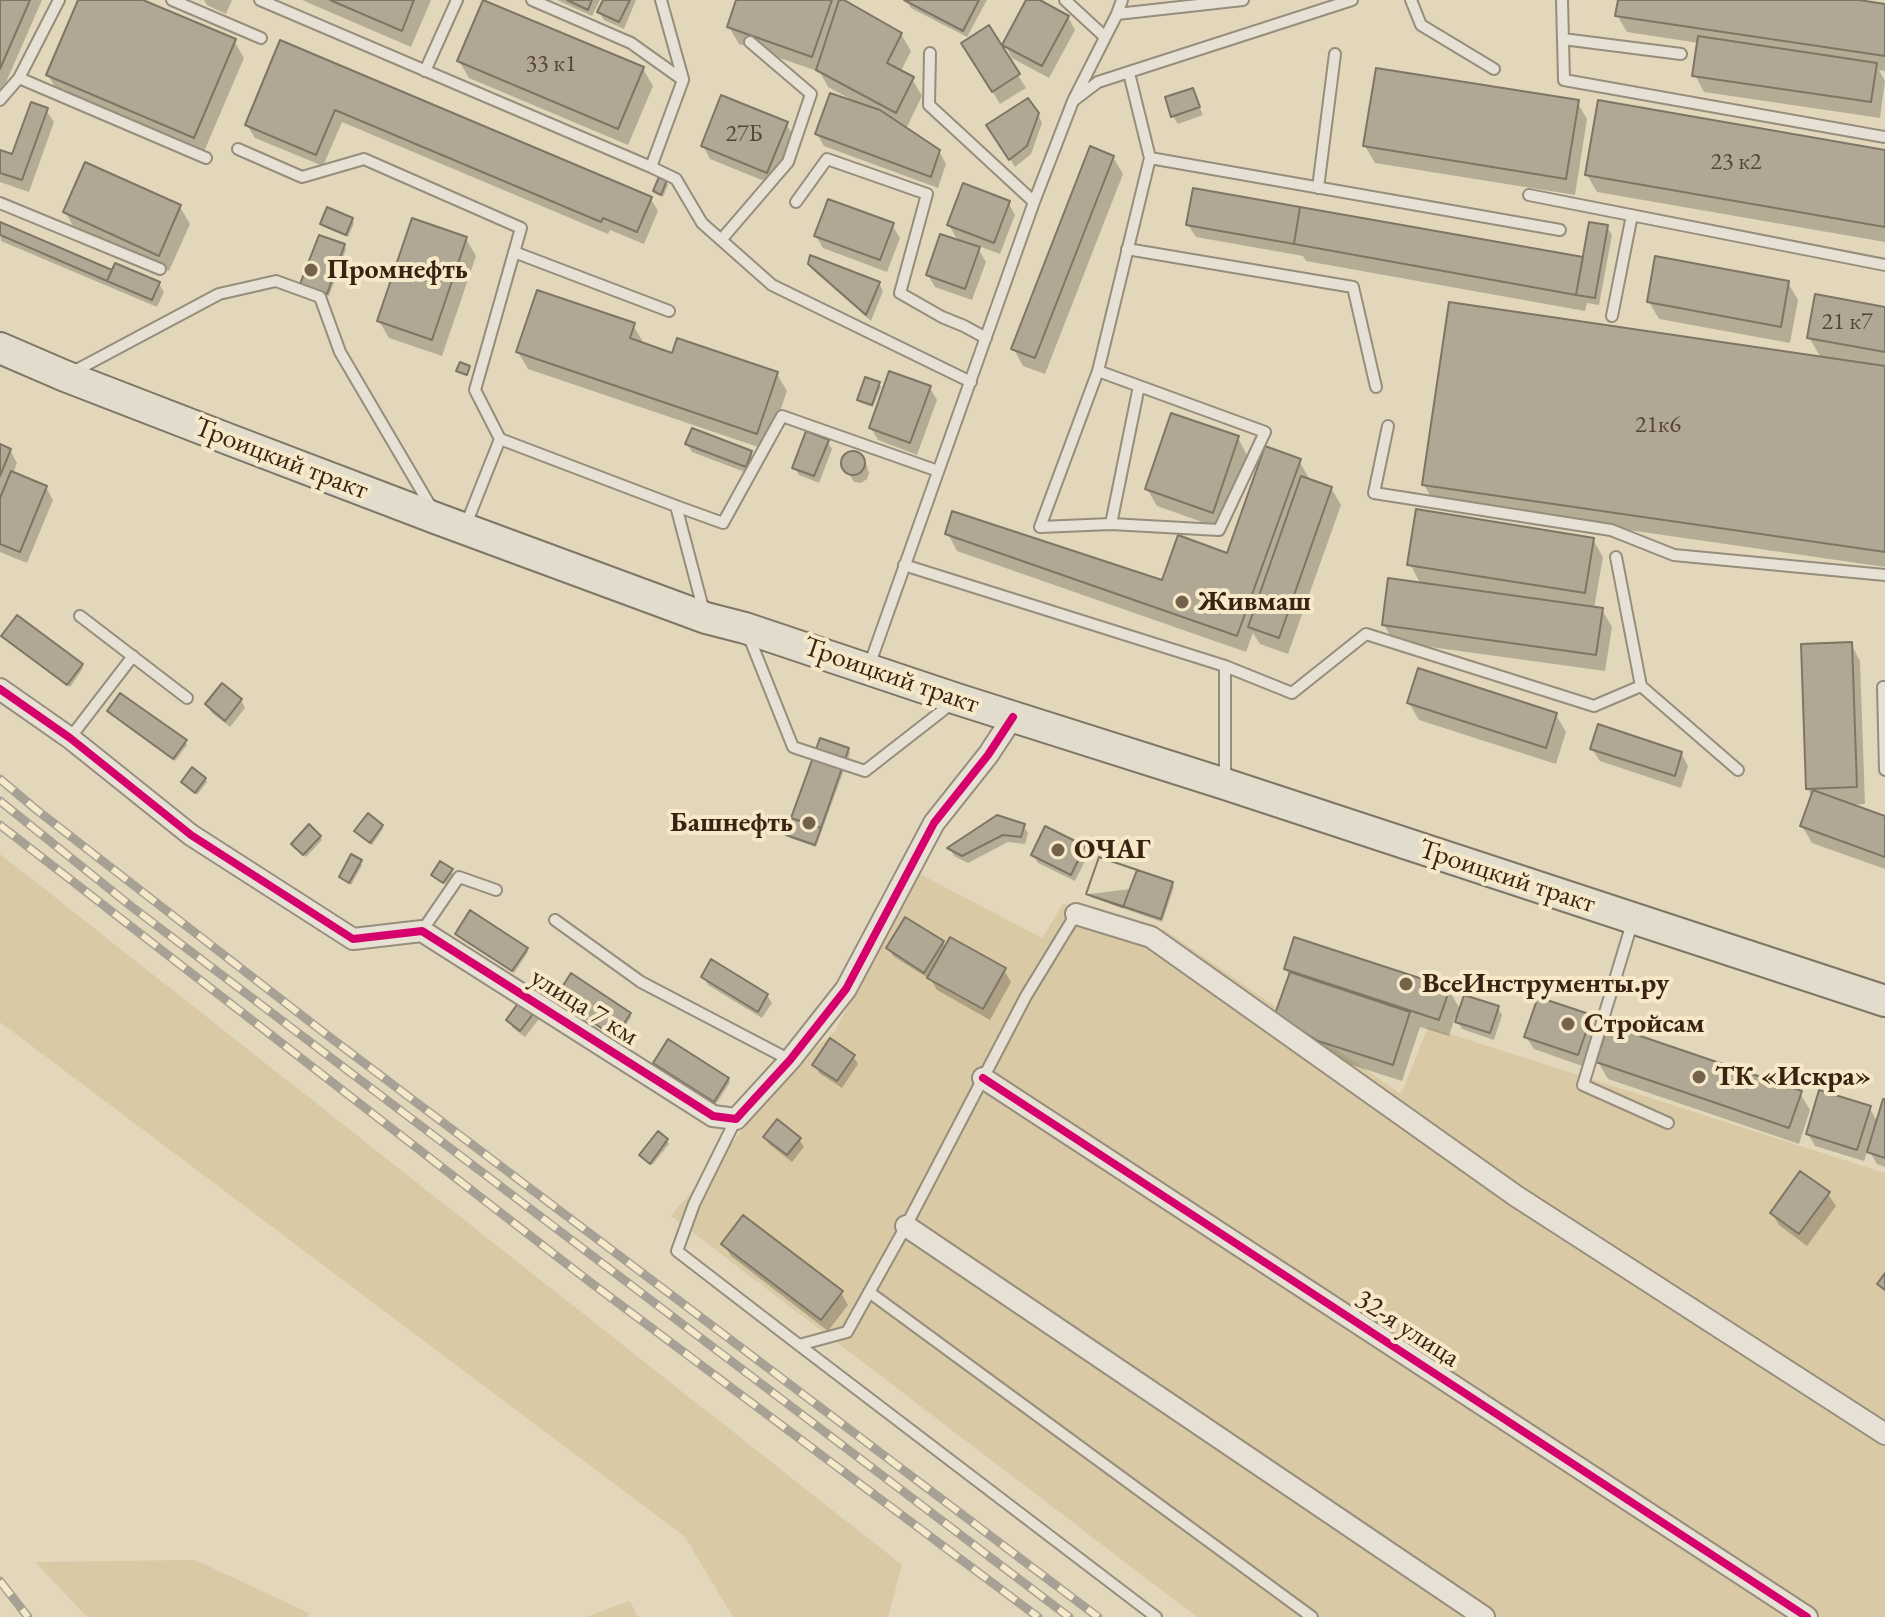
<!DOCTYPE html>
<html>
<head>
<meta charset="utf-8">
<style>
  body { margin:0 }
  canvas { display:block; background:#e2d7bb }
</style>
</head>
<body>
<canvas width="1885" height="1617"></canvas>
<script>
const g = document.querySelector('canvas').getContext('2d');
g.lineJoin = 'round';
function fill(path, color) { g.fillStyle = color; g.fill(path, 'evenodd'); }
const poly = rows => new Path2D(rows.map(r => 'M' + r).join(''));
function strokePath(path, color, width, dash) { g.strokeStyle = color; g.lineWidth = width; g.lineCap = dash ? 'butt' : 'round'; g.setLineDash(dash || []); g.stroke(path); }
function label(font, color, halo, rows, align = 'center') {
  g.font = font + ' "EB Garamond",serif'; g.lineWidth = 8; g.setLineDash([]); g.textBaseline = 'middle'; g.strokeStyle = halo; g.fillStyle = color; for (const [text, x, y, turn = 0] of rows) {
    g.save(); g.translate(x, y); g.rotate((+turn || 0) * Math.PI / 180); g.textAlign = isNaN(turn) ? turn : align; if (halo) g.strokeText(text, 0, 0); g.fillText(text, 0, 0); g.restore();
  }
}
const green = poly([
  [0,854,902,1565,888,1617,733,1617,685,1537,0,1022],
  [918,873,1042,938,1063,904,1165,930,1401,1094,1428,1027,1885,1173,1885,1617,1197,1617,671,1216,798,1064,835,1031],
  [195,1560,309,1613,308,1617,87,1617,35,1562],
  [630,1601,638,1617,586,1617,629,1601]
]);
const shadow = poly([
  [0,0,42,0,0,96],
  [80,0,138,0,234,41,244,58,203,154,58,92,48,75],
  [204,0,232,0,226,14,207,5],
  [302,0,431,0,411,47],
  [557,0,600,0,592,16],
  [605,0,636,0,624,29,604,20,599,12],
  [738,0,842,0,901,34,911,51,900,73,912,79,922,96,906,129,939,151,946,164,938,188,824,146,817,134,854,101,828,87,820,72,739,44,729,27],
  [906,0,987,0,967,37,911,8],
  [1029,0,1036,0,1068,17,1075,30,1049,78,1012,58,1005,45],
  [1620,0,1846,0,1885,6,1885,71,1879,70,1885,81,1880,118,1704,92,1695,75,1699,43,1627,32,1617,15],
  [988,28,1026,88,1000,104,971,56],
  [282,43,651,199,658,211,644,244,610,230,608,234,342,122,323,166,255,138,247,125],
  [459,61,643,69,653,86,628,145,469,78],
  [1192,90,1203,115,1178,124,1173,116],
  [1577,102,1587,119,1575,195,1375,163,1365,146],
  [46,110,54,122,29,192,0,182,0,152,13,157],
  [1038,114,1042,123,1031,154,1015,167,989,125],
  [786,124,794,137,774,185,710,159,703,146],
  [1885,152,1885,242,1597,192,1587,175],
  [1113,157,1123,174,1045,374,1023,366,1013,348],
  [666,182,668,185,663,197,657,194,655,191],
  [1008,202,1015,215,1000,254,976,245,986,262,972,300,935,287,928,275,959,243,949,225],
  [180,207,190,224,169,271,75,229,65,212],
  [352,220,354,223,348,237,324,227,322,224],
  [0,224,113,272,159,284,164,292,157,307,1,241],
  [892,225,900,238,887,272,823,248,816,236],
  [1188,225,1585,260,1607,227,1612,235,1599,305,1587,303,1585,311,1306,261,1303,256,1196,237],
  [466,239,476,256,442,356,389,338,379,321],
  [344,246,346,249,329,296,304,287,302,284],
  [810,264,879,283,883,291,871,321,815,272],
  [1788,283,1798,300,1790,343,1659,319,1649,302],
  [1885,309,1885,567,1434,502,1424,485,1821,358,1809,337],
  [633,325,643,342,642,345,673,355,777,374,787,391,767,450,528,369,518,352],
  [879,384,881,387,873,407,861,403,859,399],
  [930,388,937,400,917,455,878,440,871,428],
  [1238,438,1247,455,1222,529,1157,506,1147,489],
  [827,441,832,449,819,483,799,475,794,467],
  [687,444,751,453,755,461,750,474,692,452],
  [0,446,10,450,17,463,13,474,46,487,53,500,27,563,0,552],
  [849,453,860,455,867,466,869,473,867,479,861,483,854,482,843,464,844,458],
  [1299,461,1309,478,1308,480,1331,488,1341,505,1288,654,1260,644,1253,633,1246,652,957,551,948,534,1163,582,1228,555],
  [1593,540,1603,557,1594,608,1602,610,1612,627,1605,671,1394,642,1384,625,1421,585,1410,564],
  [3,636,81,665,83,668,70,687,5,639],
  [1851,644,1860,661,1865,804,1848,805,1885,818,1885,869,1812,843,1802,826,1812,797,1808,789],
  [241,700,245,708,230,727,212,713,207,705],
  [1409,703,1556,715,1566,732,1556,764,1419,720],
  [109,711,185,742,187,745,175,761,111,714],
  [1592,749,1681,753,1688,766,1681,788,1600,761],
  [848,750,850,753,816,847,790,838,788,834],
  [205,779,207,782,197,795,183,783],
  [1023,825,1028,833,1025,844,1008,842,968,863,954,856,950,848],
  [382,826,383,829,372,845,357,832],
  [320,837,322,840,306,857,295,847],
  [1083,847,1088,855,1075,881,1038,863,1033,855],
  [360,862,362,865,351,885,343,880,341,877],
  [451,870,453,874,446,885,433,875],
  [1172,884,1174,887,1162,922,1091,897,1089,894],
  [457,934,526,949,528,952,514,973,459,938],
  [943,943,946,949,1004,970,1011,982,990,1020,937,990,931,980,893,956,888,948],
  [1286,969,1449,990,1461,1011,1497,1007,1502,1015,1494,1040,1462,1029,1455,1017,1449,1036,1420,1027,1402,1081,1330,1058,1287,1031,1290,977],
  [703,977,767,995,772,1003,762,1018,708,985],
  [558,998,630,1014,631,1017,617,1039,559,1001],
  [537,1007,542,1015,525,1037,513,1028,508,1020],
  [1590,1017,1598,1030,1585,1067,1534,1049,1526,1037],
  [853,1056,858,1064,842,1088,819,1073,815,1065],
  [1598,1062,1800,1093,1810,1110,1799,1144,1608,1079],
  [655,1063,728,1079,730,1082,716,1104,657,1067],
  [1885,1101,1885,1167,1877,1164,1868,1149,1864,1161,1815,1146,1808,1134,1869,1107,1878,1123],
  [765,1137,799,1139,804,1147,792,1162,770,1145],
  [667,1141,669,1144,652,1165,644,1159,642,1156],
  [1828,1194,1836,1206,1807,1246,1779,1225,1772,1213],
  [724,1244,841,1293,848,1305,828,1331,731,1256]
]);
const building = poly([
  [0,0,30,0,0,69,0,0],
  [78,0,143,0,236,39,194,138,46,75,78,0],
  [330,0,414,0,402,31,330,0],
  [483,0,644,67,618,129,457,61,483,0],
  [567,0,592,0,588,10,567,0],
  [603,0,630,0,619,22,597,12,603,0],
  [736,0,832,0,812,57,727,27,736,0],
  [839,0,844,0,902,33,887,63,914,77,896,113,816,70,839,0],
  [904,0,979,0,963,31,904,0],
  [1026,0,1040,0,1069,16,1042,66,1002,45,1026,0],
  [1618,0,1859,0,1885,4,1885,56,1615,16,1618,0],
  [989,25,1020,74,992,92,961,43,989,25],
  [1698,36,1877,63,1871,102,1692,76,1698,36],
  [280,40,652,197,637,232,603,218,601,222,335,110,316,155,245,125,280,40],
  [1376,68,1579,100,1566,179,1363,146,1376,68],
  [1193,88,1200,107,1171,117,1165,97,1193,88],
  [830,93,880,110,940,150,931,177,815,134,830,93],
  [721,95,788,122,767,173,701,146,721,95],
  [1028,98,1039,113,1027,146,1009,160,986,125,1028,98],
  [1598,100,1885,150,1885,227,1585,175,1598,100],
  [31,102,48,108,22,180,0,173,0,150,12,154,31,102],
  [1090,146,1114,156,1035,358,1011,349,1090,146],
  [85,162,181,205,159,256,63,212,85,162],
  [659,177,667,180,661,195,653,191,659,177],
  [963,183,1010,201,994,243,947,225,963,183],
  [1193,188,1300,207,1294,244,1186,225,1193,188],
  [828,199,894,223,880,260,814,236,828,199],
  [327,207,353,218,346,235,320,224,327,207],
  [1300,207,1583,257,1576,295,1294,244,1300,207],
  [412,218,467,237,432,340,377,321,412,218],
  [0,222,112,270,107,281,0,235,0,222],
  [1589,222,1608,225,1595,298,1576,295,1589,222],
  [940,234,980,247,965,289,926,275,940,234],
  [319,235,345,244,327,294,300,284,319,235],
  [810,255,880,282,866,315,808,264,810,255],
  [1655,256,1789,281,1781,327,1647,302,1655,256],
  [115,263,160,282,152,300,107,281,115,263],
  [537,290,635,323,630,338,672,353,677,338,778,372,757,434,516,352,537,290],
  [1815,294,1885,307,1885,352,1807,338,1815,294],
  [1449,302,1885,366,1885,552,1422,485,1449,302],
  [460,362,470,366,467,375,456,371,460,362],
  [889,371,931,386,910,443,869,428,889,371],
  [865,377,880,382,872,405,857,400,865,377],
  [1171,413,1239,436,1213,513,1145,489,1171,413],
  [692,428,752,451,746,467,685,444,692,428],
  [806,431,829,440,814,476,792,468,806,431],
  [0,444,11,449,0,476,0,444],
  [1265,446,1301,459,1237,636,945,534,952,511,1162,580,1178,535,1227,553,1265,446],
  '841 463a12 12 0 1 1 24 0a12 12 0 1 1-24 0Z',
  [11,471,47,486,20,552,0,544,0,498,11,471],
  [1301,476,1332,487,1279,638,1248,627,1301,476],
  [1416,509,1594,538,1585,593,1407,565,1416,509],
  [1388,578,1603,608,1596,655,1382,625,1388,578],
  [17,615,83,664,67,685,1,636,17,615],
  [1852,642,1857,787,1806,789,1801,644,1852,642],
  [1418,668,1557,713,1546,748,1407,703,1418,668],
  [222,683,242,699,225,721,205,704,222,683],
  [120,693,187,740,173,759,107,711,120,693],
  [1598,724,1682,752,1675,776,1590,749,1598,724],
  [820,738,849,748,821,828,791,818,820,738],
  [192,767,206,778,195,793,181,782,192,767],
  [1813,790,1885,816,1885,857,1800,826,1813,790],
  [368,813,383,825,370,843,354,831,368,813],
  [997,815,1025,824,1021,837,1003,835,962,856,947,848,997,815],
  [791,818,821,828,815,845,786,835,791,818],
  [309,824,321,836,303,855,291,844,309,824],
  [1045,826,1085,846,1071,875,1031,855,1045,826],
  [351,854,362,860,349,883,339,877,351,854],
  [1099,857,1173,882,1161,919,1086,894,1099,857],
  [1099,857,1137,870,1123,907,1086,894,1099,857],
  [440,861,453,869,443,883,431,875,440,861],
  [470,910,528,948,512,971,455,934,470,910],
  [905,917,944,941,924,973,886,948,905,917],
  [950,937,1006,968,983,1009,927,978,950,937],
  [1294,937,1450,988,1439,1020,1284,969,1294,937],
  [711,959,768,994,758,1012,701,977,711,959],
  [1290,972,1410,1012,1393,1065,1318,1041,1275,1014,1290,972],
  [571,973,631,1013,615,1037,555,998,571,973],
  [524,995,539,1006,520,1031,506,1020,524,995],
  [1464,995,1499,1006,1490,1033,1455,1022,1464,995],
  [1538,997,1592,1015,1578,1055,1524,1037,1538,997],
  [1608,1025,1802,1091,1789,1128,1596,1062,1608,1025],
  [830,1038,855,1055,837,1081,812,1065,830,1038],
  [668,1039,729,1078,714,1102,653,1063,668,1039],
  [1819,1090,1871,1106,1857,1150,1806,1134,1819,1090],
  [1883,1099,1885,1099,1885,1158,1867,1152,1883,1099],
  [777,1119,801,1138,787,1155,763,1137,777,1119],
  [658,1131,668,1139,650,1164,639,1155,658,1131],
  [1800,1171,1830,1192,1799,1234,1770,1213,1800,1171],
  [743,1215,843,1291,821,1320,721,1244,743,1215],
  [1885,1273,1885,1290,1877,1284,1885,1273]
]);
const lane = poly([
  [172,0,261,38],
  [260,0,651,167,676,179,702,223,772,285,971,382],
  [532,0,631,43,683,80,651,167],
  [661,0,683,79],
  [1065,0,1105,37],
  [1411,0,1421,25,1494,69],
  [1562,0,1564,80,1885,137],
  [1117,14,1243,0],
  [1563,39,1681,54],
  [930,53,929,105,1034,202],
  [425,71,457,0],
  [19,78,206,158],
  [1074,99,1117,14,1122,0],
  [0,100,19,78,59,0],
  [238,149,302,177,364,159,521,228,475,390,500,439],
  [1150,158,1560,230],
  [1318,188,1335,54],
  [1529,195,1885,265],
  [796,202,827,159,927,194,900,293,942,317,964,326,986,338],
  [0,203,160,269],
  [721,240,788,162,811,94,750,42],
  [1127,249,1353,287,1376,387],
  [514,252,669,311],
  [1612,316,1632,215],
  [1098,371,1040,527,1111,524,1219,530,1265,432,1098,371,1150,158,1129,73],
  [71,373,219,294,276,281,320,297,340,352,431,507],
  [1388,426,1374,493,1611,530,1674,555,1885,575],
  [676,506,723,523,782,416,938,471],
  [1111,524,1139,386],
  [465,527,500,439,676,506,704,612],
  [1616,557,1641,686,1738,770],
  [904,565,1225,666,1225,779],
  [80,616,187,698],
  [749,637,793,747,865,771,951,704],
  [869,666,1034,202,1073,101,1098,82,1352,0],
  [1225,666,1292,693,1366,634,1594,706,1641,686],
  [1885,687,1883,687,1885,770],
  [70,738,133,656],
  [555,920,641,982,790,1060],
  [1633,920,1583,1085,1668,1123],
  [422,931,459,877,496,890],
  [736,1119,694,1204,677,1251,799,1345,847,1332,906,1226,1026,996,1076,914],
  [869,1292,1312,1617],
  [799,1345,1156,1617]
]);
const street = poly([
  [0,689,70,738,191,835,353,939,422,931,713,1116,736,1119,790,1060,846,989,934,823,988,755,1013,717],
  [1076,914,1151,937,1516,1196,1885,1434],
  [983,1078,1807,1617],
  [906,1226,1484,1617]
]);
const primary = poly([
  [0,348,65,376,228,439,438,519,706,618,745,628,957,699,1225,784,1885,1001]
]);
const rail = poly([
  [0,779,38,811,327,1035,1098,1617],
  [0,801,132,907,1069,1617],
  [0,825,590,1282,1038,1617],
  [0,1581,28,1617]
]);
const cycleway = poly([
  [0,689,70,738,191,835,353,939,422,931,713,1116,736,1119,790,1060,846,989,934,823,988,755,1013,717],
  [983,1078,1807,1617]
]);
const markers = [
  [311,270,8,"#75624d"],
  [1182,602,8,"#75624d"],
  [809,823,8,"#75624d"],
  [1058,850,8,"#75624d"],
  [1406,984,8,"#75624d"],
  [1568,1024,8,"#75624d"],
  [1699,1077,8,"#75624d"]
];
const numberNames = [
  ["33 к1",551,64],
  ["27Б",744,134],
  ["23 к2",1736,162],
  ["21 к7",1847,322],
  ["21к6",1658,425]
];
const poiNames = [
  ["Промнефть",327,270],
  ["Живмаш",1198,602],
  ["Башнефть",793,823,"right"],
  ["ОЧАГ",1074,850],
  ["ВсеИнструменты.ру",1422,984],
  ["Стройсам",1584,1024],
  ["ТК «Искра»",1715,1077]
];
const streetNames = [
  ["Троицкий тракт",281,459,21],
  ["Троицкий тракт",891,676,19],
  ["Троицкий тракт",1507,877,18],
  ["улица 7 км",584,1007,32],
  ["32-я улица",1407,1329,33]
];
fill(green, '#d9c9a4');
fill(shadow, '#0003');
fill(building, '#b0a794');
strokePath(building, '#7e7565', 2);
strokePath(lane, '#968d7c', 14);
strokePath(street, '#968d7c', 24);
strokePath(primary, '#7e7565', 34);
strokePath(lane, '#e6e1d4', 10);
strokePath(street, '#e6e1d4', 20);
strokePath(primary, '#e2dccc', 30);
strokePath(rail, '#a7a195', 9);
strokePath(rail, '#f6e9c9', 6, [18]);
strokePath(cycleway, '#d6006c', 8);
for (const [x, y, r, color] of markers) { const dot = new Path2D(); dot.arc(x, y, r, 0, 2 * Math.PI); g.fillStyle = color; g.fill(dot); strokePath(dot, '#f6e9c9', 3); }
label('24px', '#584432', null, numberNames);
label('bold 28px', '#3a2312', '#f6e9c9', poiNames, 'left');
label('28px', '#3a2312', '#f6e9c9', streetNames);
</script>
</body>
</html>
